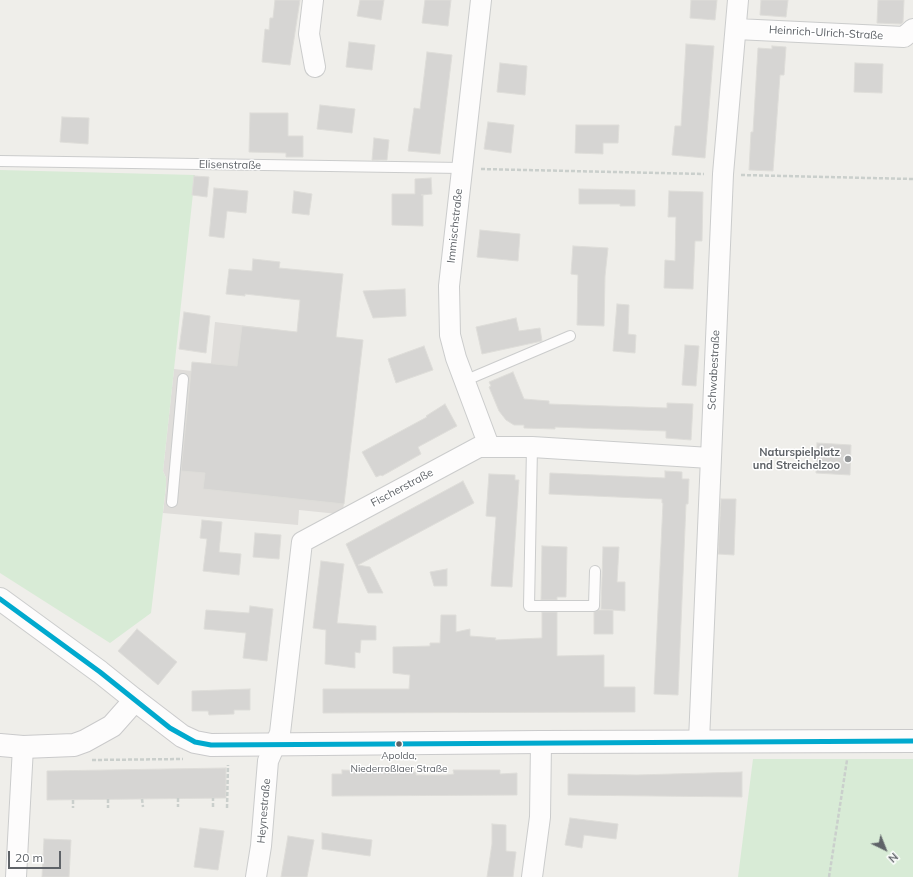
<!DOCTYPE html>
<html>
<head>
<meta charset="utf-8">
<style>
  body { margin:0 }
  #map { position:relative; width:913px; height:877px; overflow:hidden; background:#efeeea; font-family:Mulish,sans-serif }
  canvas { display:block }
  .north { position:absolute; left:865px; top:829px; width:40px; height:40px; -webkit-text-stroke:3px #fff; paint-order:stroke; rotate:137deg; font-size:11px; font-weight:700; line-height:16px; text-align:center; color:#5f6368 }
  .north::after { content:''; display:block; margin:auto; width:14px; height:18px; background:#5f6368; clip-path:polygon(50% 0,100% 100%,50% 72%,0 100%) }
  .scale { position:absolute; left:8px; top:851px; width:53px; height:18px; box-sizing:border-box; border:2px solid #5f6368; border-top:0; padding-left:5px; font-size:12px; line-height:14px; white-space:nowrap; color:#5f6368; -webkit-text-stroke:3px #fff; paint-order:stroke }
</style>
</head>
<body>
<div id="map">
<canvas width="913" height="877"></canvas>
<div class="north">N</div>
<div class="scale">20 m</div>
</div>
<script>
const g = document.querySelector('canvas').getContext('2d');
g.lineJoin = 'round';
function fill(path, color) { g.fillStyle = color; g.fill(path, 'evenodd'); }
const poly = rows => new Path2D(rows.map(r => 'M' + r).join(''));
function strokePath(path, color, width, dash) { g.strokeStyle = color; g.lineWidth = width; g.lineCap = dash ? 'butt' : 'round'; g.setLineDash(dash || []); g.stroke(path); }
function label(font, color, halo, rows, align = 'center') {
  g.font = font + ' Mulish,sans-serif'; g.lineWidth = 3; g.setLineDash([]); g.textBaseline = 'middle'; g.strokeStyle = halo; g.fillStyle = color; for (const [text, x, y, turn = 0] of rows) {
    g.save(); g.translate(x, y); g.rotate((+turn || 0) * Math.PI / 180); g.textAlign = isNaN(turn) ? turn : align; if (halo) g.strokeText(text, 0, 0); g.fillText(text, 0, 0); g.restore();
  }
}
const industrial = poly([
  [215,322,363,340,343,511,338,514,299,510,298,525,163,513,166,486,166,478,163,471,174,369,210,373]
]);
const green = poly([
  [0,170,195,175,163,471,166,478,166,486,151,613,110,643,0,573],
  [753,759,913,759,913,877,738,877]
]);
const building = poly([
  [275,0,300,0,290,65,262,62,265,29,269,30,270,18,273,18,275,0],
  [360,0,384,0,381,20,357,16,360,0],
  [425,0,451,0,448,26,422,23,425,0],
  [691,0,717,0,715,20,690,18,691,0],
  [761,0,788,0,786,17,760,15,761,0],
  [878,0,904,0,903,22,901,24,877,23,878,0],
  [349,42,375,45,372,70,346,67,349,42],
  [686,44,714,46,705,158,672,155,675,126,681,126,686,44],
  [772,46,786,47,784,75,780,75,773,171,749,170,751,132,753,132,758,48,772,49,772,46],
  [427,52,452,55,440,154,408,151,414,108,420,109,427,52],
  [500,63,527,66,525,95,497,92,500,63],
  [855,63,883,64,882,93,854,92,855,63],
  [320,105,355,109,352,133,317,129,320,105],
  [250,113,288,113,288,136,303,136,303,157,286,157,286,153,249,152,250,113],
  [62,117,89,118,88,144,60,142,62,117],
  [488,122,514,125,511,153,484,149,488,122],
  [576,125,619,125,618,143,603,143,603,154,575,153,576,125],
  [374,138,389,140,387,160,372,160,374,138],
  [194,176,209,177,207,197,192,195,194,176],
  [431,178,432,194,421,195,423,195,423,226,392,225,392,194,415,194,415,179,431,178],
  [214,188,248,191,246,213,227,211,224,238,209,236,214,188],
  [579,189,635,190,635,206,620,206,620,204,579,204,579,189],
  [294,191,312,194,309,215,292,213,294,191],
  [669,191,703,192,702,241,695,241,693,289,664,288,665,260,675,261,676,217,668,217,669,191],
  [480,230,520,234,518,261,477,257,480,230],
  [573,246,608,248,605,276,604,326,577,325,578,275,571,274,573,246],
  [253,259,280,262,279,268,343,274,336,337,363,340,344,504,203,489,205,473,181,471,192,362,237,366,242,326,297,332,300,300,245,294,245,296,226,294,229,269,252,271,253,259],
  [405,289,406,316,373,318,363,291,405,289],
  [617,304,629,305,628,334,636,335,635,353,613,351,617,304],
  [184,312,210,316,206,353,179,349,184,312],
  [516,318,519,331,540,328,542,341,482,354,476,327,516,318],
  [685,345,699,346,696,386,682,385,685,345],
  [424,346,433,370,396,383,388,359,424,346],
  [513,372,524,399,549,401,549,404,667,408,667,403,693,404,691,440,666,438,666,431,555,427,555,429,524,428,524,425,514,425,506,420,499,411,489,387,491,386,489,382,513,372],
  [445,404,457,426,418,447,421,454,382,476,381,475,376,477,362,452,427,417,426,416,445,404],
  [817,443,851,445,850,475,816,473,817,443],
  [665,471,682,472,682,479,689,479,688,504,686,504,678,695,654,694,663,503,662,503,662,499,549,494,550,473,665,478,665,471],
  [489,474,515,475,515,480,519,480,512,587,491,586,496,517,486,516,489,474],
  [463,481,474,503,358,565,370,567,383,593,368,593,346,544,463,481],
  [721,499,736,499,734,555,718,554,721,499],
  [202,520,222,522,219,552,241,554,239,575,203,571,207,539,200,538,202,520],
  [255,533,281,535,279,559,253,557,255,533],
  [542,546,567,547,566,597,557,597,557,600,541,600,542,546],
  [603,547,619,547,617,582,625,582,625,611,601,609,603,547],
  [321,561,344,564,337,623,376,626,376,640,361,640,360,653,355,652,355,668,325,664,326,630,313,628,321,561],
  [447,569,447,586,434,586,430,572,447,569],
  [250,606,273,609,267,661,243,658,246,633,204,629,206,610,249,613,250,606],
  [599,610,613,610,613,634,594,634,594,612,599,610],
  [542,612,557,612,557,656,604,655,604,687,635,687,635,712,323,713,323,689,409,689,410,675,393,673,393,647,430,646,430,643,440,643,441,615,456,615,456,632,470,629,470,636,496,638,495,640,542,638,542,612],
  [137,629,177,662,158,685,118,651,137,629],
  [250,689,250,710,234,710,234,714,209,715,208,711,192,711,192,691,250,689],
  [226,768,226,798,47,800,47,771,226,768],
  [342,770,416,772,416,775,446,775,454,774,453,770,500,770,500,774,517,773,517,795,332,796,332,774,342,774,342,770],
  [742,772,742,797,568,795,568,774,637,775,742,772],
  [570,818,618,824,616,839,584,835,582,848,565,845,570,818],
  [492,824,506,825,506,851,516,852,513,877,487,877,492,844,492,824],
  [200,828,224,831,218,870,194,867,200,828],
  [322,833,372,840,370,856,322,849,322,833],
  [288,836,314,840,307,877,281,877,288,836],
  [44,839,71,840,69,877,42,877,44,839]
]);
const path = poly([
  [481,169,704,174],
  [741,175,913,179],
  [92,760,183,759],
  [178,798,178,807],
  [108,799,108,808],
  [142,799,143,807],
  [73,800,73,808],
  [213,807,213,798],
  [227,808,228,765],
  [36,858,43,858],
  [829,877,847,760]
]);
const service = poly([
  [0,161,461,168],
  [464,381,570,336],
  [532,447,529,606,594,606,595,571],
  [172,502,183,379]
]);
const minor = poly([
  [313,0,309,34,315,67],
  [481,0,449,286,450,335,456,358,489,446],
  [736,29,904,37,913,29],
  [699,741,723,174,738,0],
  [16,877,23,747],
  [256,877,261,846,268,761,280,733,302,542,479,447,532,447,710,458],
  [532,877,540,817,541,742]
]);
const tertiary = poly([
  [0,599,100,672,135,700]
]);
const secondary = poly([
  [0,745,23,747,74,745,85,741,112,726,135,700,182,736,195,742,211,745,541,742,913,741]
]);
const bus1 = poly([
  [0,599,100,672,170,728,195,742,211,745,913,741]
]);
const markers = [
  [848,459,4,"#919496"],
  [399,744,3.5,"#5f6368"]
];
const busNames = [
  ["Apolda,",399,756],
  ["Niederroßlaer Straße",399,769]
];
const streetNames = [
  ["Heinrich-Ulrich-Straße",826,33,3],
  ["Elisenstraße",230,165,1],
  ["Immischstraße",455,226,-84],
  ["Schwabestraße",714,370,-87],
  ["Fischerstraße",402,488,-28],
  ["Heynestraße",264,811,-85]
];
const poiNames = [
  ["Naturspielplatz",840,453],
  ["und Streichelzoo",840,466]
];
fill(industrial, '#dfddda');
fill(green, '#d8ebd6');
fill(building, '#d6d5d3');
strokePath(building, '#deddd9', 1);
strokePath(service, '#cbcccc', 12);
strokePath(minor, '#cbcccc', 22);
strokePath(tertiary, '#cbcccc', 24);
strokePath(secondary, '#cacacb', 24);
strokePath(path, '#cacfcc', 2.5, [4, 2]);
strokePath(service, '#fdfcfc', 10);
strokePath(minor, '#fdfcfc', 20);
strokePath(tertiary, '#fdfcfc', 22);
strokePath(secondary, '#fdfcfc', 22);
strokePath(bus1, '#00a9ce', 5);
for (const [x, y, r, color] of markers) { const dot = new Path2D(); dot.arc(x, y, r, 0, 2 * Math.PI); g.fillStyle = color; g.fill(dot); strokePath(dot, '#fff', 1.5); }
label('10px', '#5f6368', '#fff', busNames);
label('11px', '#5f6368', '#fff', streetNames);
label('bold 11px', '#5f6368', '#fff', poiNames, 'right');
</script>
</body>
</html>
